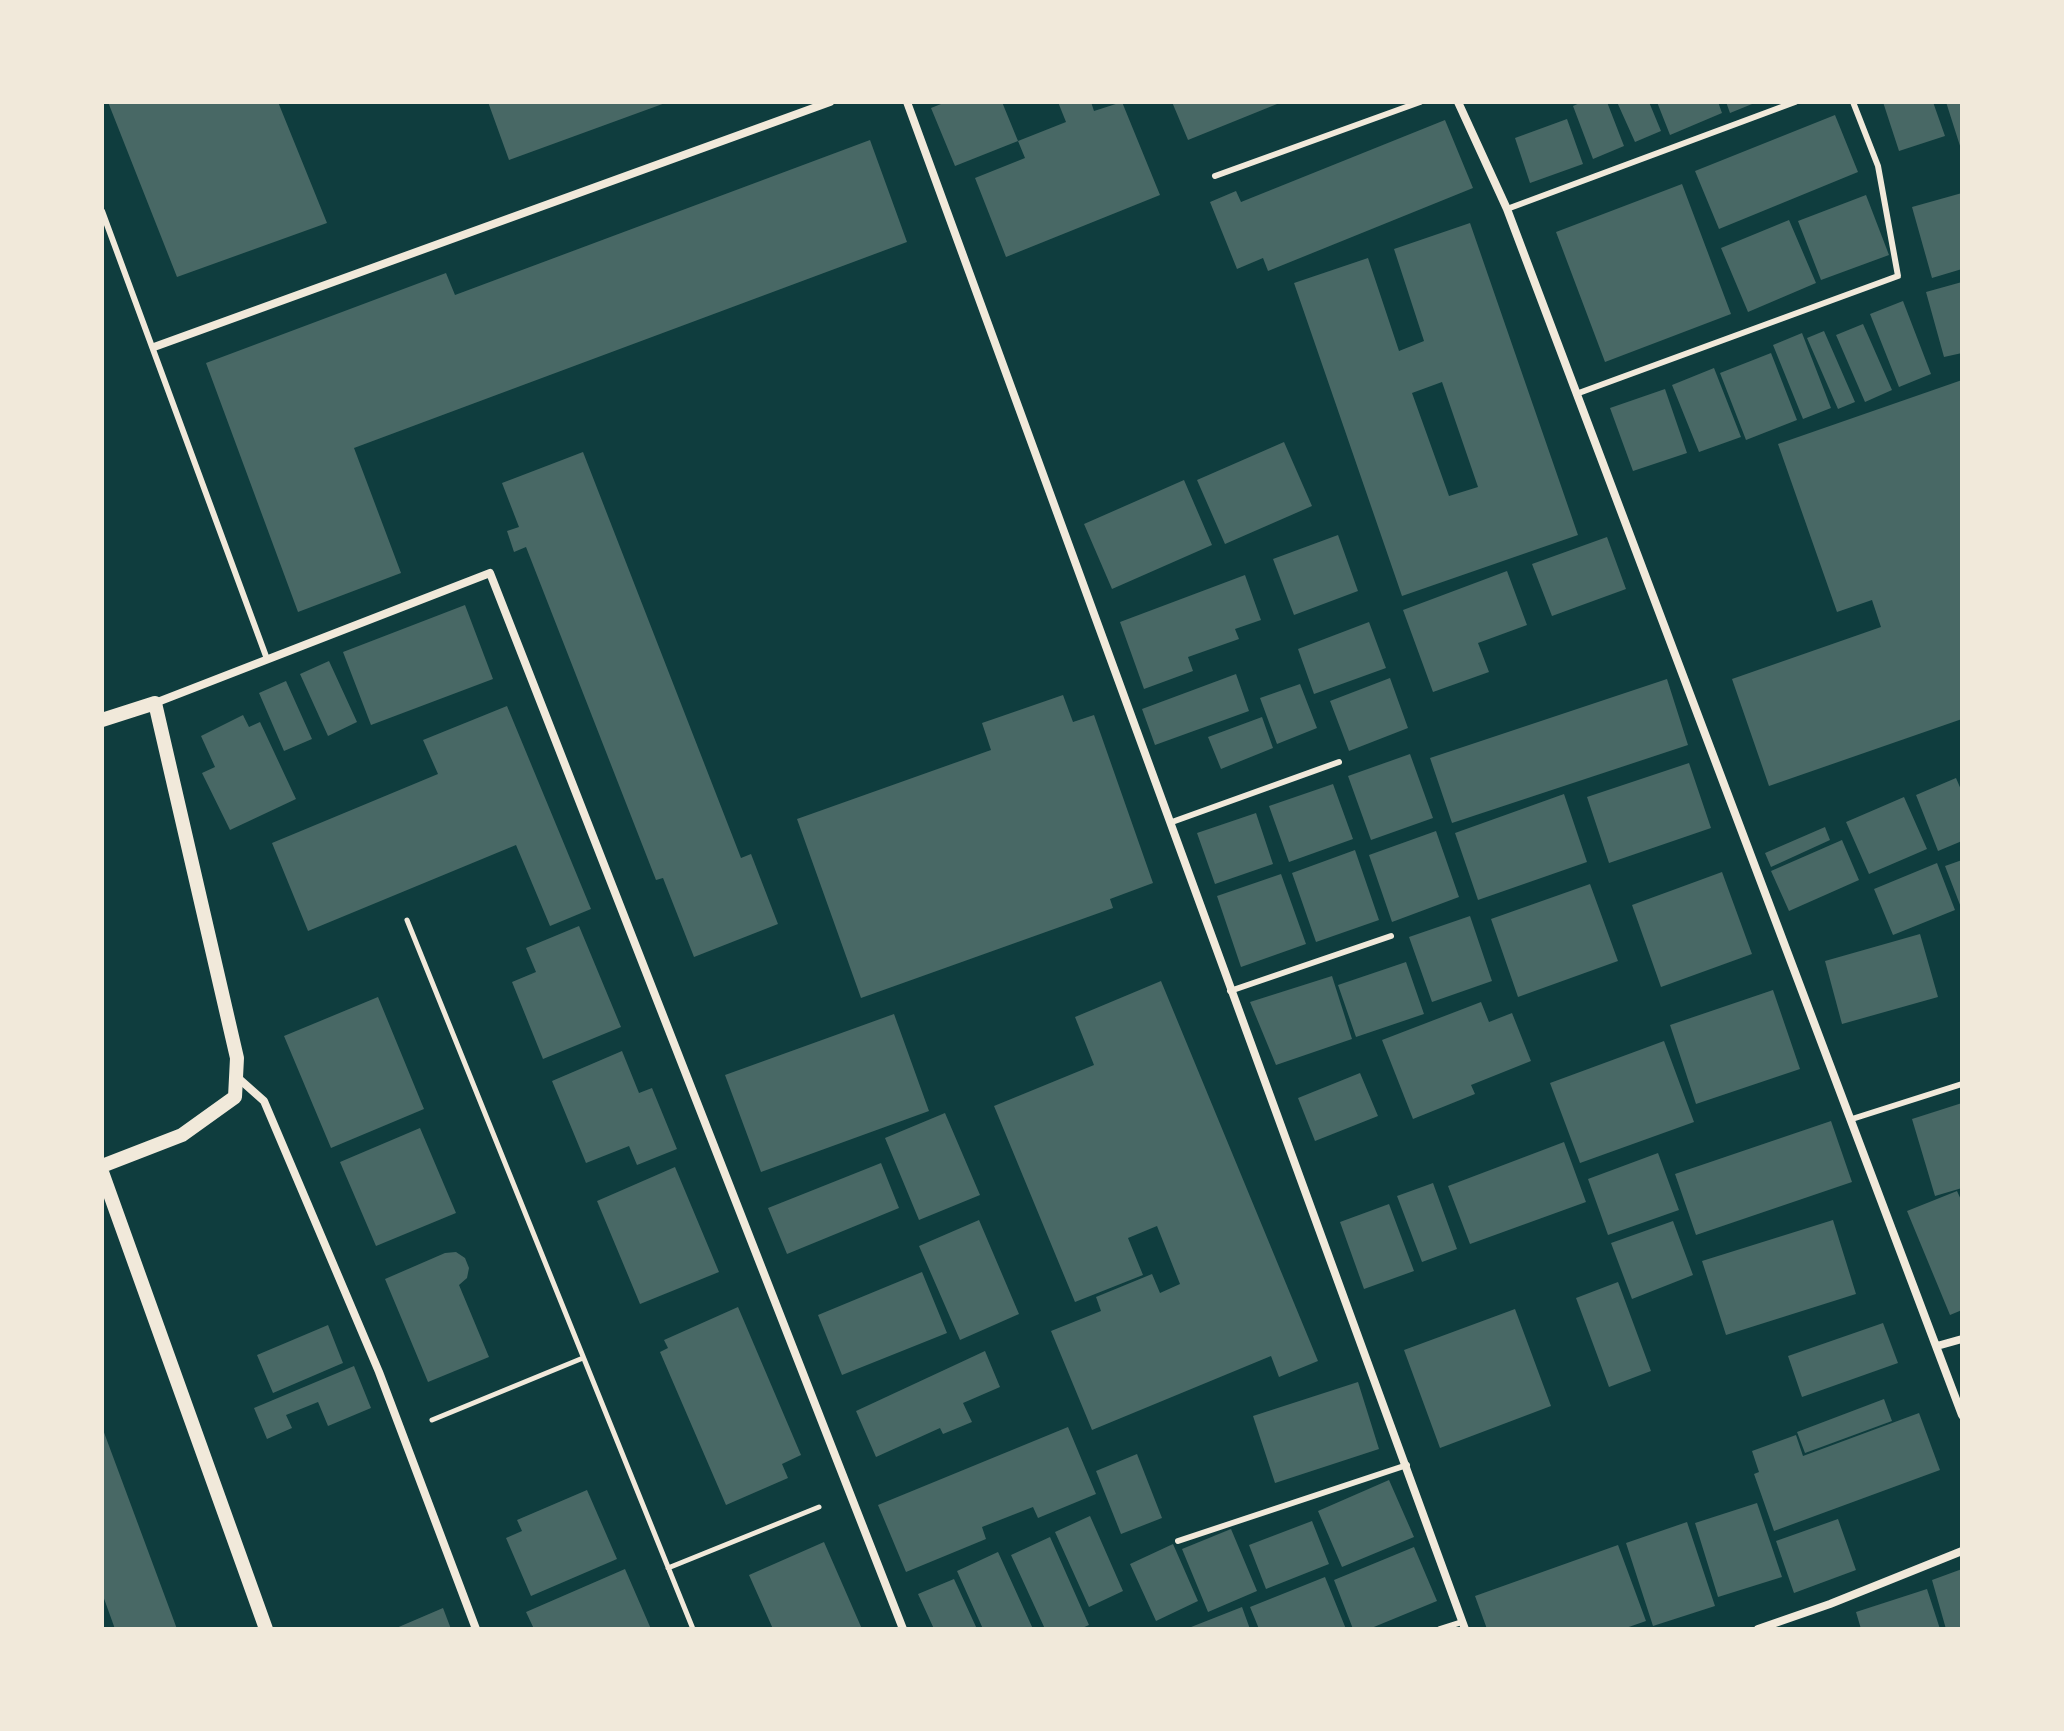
<!DOCTYPE html>
<html>
<head>
<meta charset="utf-8">
<style>
  body { margin:0 }
  #map { position:relative; width:2064px; height:1731px; overflow:hidden; background:#0f3d3e; font-family:Commissioner,sans-serif }
  canvas { display:block }
  .frame { position:absolute; inset:0; border:104px solid #f1e9da; pointer-events:none }
</style>
</head>
<body>
<div id="map">
<canvas width="2064" height="1731"></canvas>
<div class="frame"></div>
</div>
<script>
const g = document.querySelector('canvas').getContext('2d');
g.lineJoin = 'round';
function fill(path, color) { g.fillStyle = color; g.fill(path, 'evenodd'); }
const poly = rows => new Path2D(rows.map(r => 'M' + r).join(''));
function strokePath(path, color, width, dash) { g.strokeStyle = color; g.lineWidth = width; g.lineCap = dash ? 'butt' : 'round'; g.setLineDash(dash || []); g.stroke(path); }
const building = poly([
  [108,102,278,102,327,223,177,277],
  [488,102,668,102,509,160],
  [940,102,1002,102,1018,141,955,166,931,108,941,104],
  [1058,102,1091,102,1094,111,1122,102,1160,195,1006,257,975,178,1025,158,1018,141,1066,122],
  [1172,102,1282,102,1188,140],
  [1582,102,1607,102,1624,146,1593,159,1573,106],
  [1617,102,1649,102,1661,131,1635,142],
  [1657,102,1718,102,1722,113,1670,135],
  [1726,102,1757,102,1730,113],
  [1883,102,1933,102,1945,136,1899,151],
  [1946,102,1962,102,1962,149,1961,149],
  [1835,115,1858,172,1719,229,1695,171],
  [1567,119,1583,164,1530,183,1515,138],
  [1445,120,1473,188,1268,271,1263,258,1237,269,1210,202,1236,191,1241,202],
  [870,140,907,242,354,448,401,573,298,612,206,363,446,273,455,295],
  [1682,184,1731,314,1605,362,1556,232],
  [1962,193,1962,269,1932,278,1912,207],
  [1866,195,1889,255,1821,280,1798,221],
  [1789,220,1816,283,1748,312,1721,248],
  [1470,223,1578,535,1402,596,1294,283,1368,258,1399,351,1424,341,1394,249],
  [1442,382,1478,487,1449,496,1412,393],
  [1962,282,1962,353,1944,357,1926,292],
  [1903,301,1931,374,1899,387,1870,314],
  [1863,324,1892,390,1865,402,1836,335],
  [1824,331,1855,402,1838,409,1807,338],
  [1802,333,1831,408,1803,419,1773,345],
  [1771,353,1797,420,1746,440,1720,373],
  [1714,368,1741,437,1699,452,1672,385],
  [1962,380,1962,719,1769,786,1732,679,1881,627,1872,600,1837,612,1778,444],
  [1665,389,1687,453,1633,471,1610,408],
  [1284,442,1312,506,1225,544,1197,480],
  [583,452,741,858,751,854,778,924,694,957,663,878,656,880,526,547,514,552,507,531,519,527,502,483],
  [1184,480,1212,545,1112,589,1084,524],
  [1338,535,1358,591,1294,615,1273,559],
  [1607,537,1626,589,1552,616,1532,564],
  [1507,571,1527,625,1478,643,1489,672,1433,692,1403,610],
  [1245,575,1261,620,1235,629,1239,639,1188,657,1193,671,1144,689,1120,622],
  [465,605,493,679,371,725,343,652],
  [1369,622,1386,668,1314,694,1298,649],
  [329,661,357,722,328,736,300,674],
  [1236,674,1249,711,1155,745,1142,709],
  [1390,678,1408,728,1349,751,1330,701],
  [1667,679,1688,745,1452,823,1430,758],
  [286,681,312,739,284,751,259,693],
  [1300,684,1317,728,1277,744,1260,698],
  [1063,695,1073,722,1094,715,1153,883,1110,899,1113,908,861,998,797,819,991,750,982,723],
  [507,706,591,909,550,926,516,845,308,931,272,843,438,774,423,740],
  [243,715,249,727,260,722,296,799,230,830,202,773,215,767,201,736],
  [1262,717,1273,748,1221,769,1208,737],
  [1410,754,1433,818,1371,840,1348,776],
  [1689,763,1711,828,1609,863,1587,797],
  [1956,778,1962,792,1962,841,1938,851,1916,795],
  [1333,784,1353,839,1289,862,1269,806],
  [1564,794,1587,862,1478,900,1455,833],
  [1904,797,1927,849,1869,874,1846,822],
  [1256,813,1273,864,1215,884,1197,833],
  [1825,827,1830,840,1771,867,1765,853],
  [1436,831,1459,897,1392,922,1369,855],
  [1842,840,1859,880,1789,911,1771,871],
  [1355,850,1379,920,1316,942,1292,873],
  [1962,860,1962,910,1945,866],
  [1937,863,1955,910,1893,935,1874,889],
  [1722,872,1752,954,1661,987,1632,905],
  [1281,874,1306,944,1241,967,1217,896],
  [1590,884,1618,961,1518,997,1491,919],
  [1470,916,1492,981,1432,1002,1409,937],
  [579,926,621,1027,543,1059,512,982,536,972,526,948],
  [1920,934,1938,997,1842,1024,1825,961],
  [1406,962,1424,1014,1356,1037,1338,985],
  [1332,976,1352,1039,1276,1065,1250,1002],
  [1161,981,1318,1361,1279,1377,1271,1356,1092,1430,1051,1331,1101,1311,1096,1297,1152,1274,1160,1293,1180,1284,1157,1226,1128,1238,1143,1275,1075,1302,994,1106,1094,1065,1075,1017],
  [1773,990,1800,1069,1696,1104,1670,1025],
  [378,997,424,1109,331,1148,284,1036],
  [1481,1002,1489,1022,1512,1013,1531,1061,1471,1085,1475,1094,1413,1119,1382,1040],
  [894,1014,929,1111,761,1172,725,1075],
  [1664,1041,1694,1122,1580,1163,1550,1083],
  [622,1051,639,1093,652,1088,677,1149,637,1165,629,1146,586,1163,552,1081],
  [1360,1073,1378,1116,1315,1141,1298,1098],
  [1962,1103,1962,1188,1935,1196,1912,1119],
  [945,1113,980,1195,919,1220,885,1138],
  [1831,1121,1852,1182,1696,1235,1675,1174],
  [420,1128,456,1213,376,1246,340,1162],
  [1564,1142,1586,1202,1470,1244,1448,1186],
  [1658,1153,1679,1210,1608,1235,1588,1179],
  [881,1163,899,1208,787,1254,768,1208],
  [675,1167,719,1272,640,1304,597,1201],
  [1433,1183,1457,1249,1422,1262,1397,1196],
  [1957,1191,1962,1202,1962,1310,1950,1315,1907,1211],
  [1389,1204,1414,1271,1364,1289,1340,1222],
  [979,1220,1019,1314,960,1340,919,1246],
  [1833,1220,1856,1294,1726,1335,1702,1261],
  [1673,1221,1693,1275,1632,1299,1611,1243],
  [456,1252,465,1258,469,1268,467,1278,459,1285,489,1357,428,1382,385,1279,445,1253],
  [922,1272,947,1333,842,1375,818,1315],
  [1618,1282,1651,1371,1609,1387,1576,1298],
  [738,1307,801,1455,782,1464,788,1478,726,1505,660,1352,668,1348,664,1340],
  [1515,1309,1551,1406,1440,1448,1404,1350],
  [1883,1323,1898,1363,1802,1397,1788,1356],
  [328,1325,343,1363,273,1393,257,1355],
  [985,1351,1000,1387,963,1403,972,1422,943,1434,940,1428,876,1457,856,1411],
  [354,1366,371,1408,328,1426,318,1402,286,1415,292,1428,267,1439,254,1408],
  [1358,1382,1379,1449,1275,1483,1253,1416],
  [1884,1399,1892,1421,1805,1453,1797,1432],
  [1919,1413,1940,1470,1774,1531,1754,1474,1759,1472,1752,1451,1796,1435,1803,1456],
  [102,1427,177,1629,115,1629,102,1593],
  [1068,1427,1096,1494,1038,1518,1033,1507,982,1527,986,1539,906,1572,878,1505],
  [1137,1454,1162,1518,1121,1534,1096,1471],
  [1389,1480,1414,1537,1342,1567,1318,1511],
  [587,1490,617,1559,531,1596,506,1538,522,1531,517,1520],
  [1757,1503,1782,1577,1718,1597,1695,1523],
  [1090,1516,1123,1591,1089,1607,1055,1532],
  [1838,1519,1856,1570,1794,1593,1776,1541],
  [1312,1521,1329,1564,1266,1589,1249,1545],
  [1687,1522,1715,1606,1653,1626,1626,1543],
  [1231,1529,1257,1591,1208,1612,1182,1549],
  [1050,1537,1089,1625,1080,1629,1045,1629,1011,1555],
  [824,1542,862,1629,773,1629,749,1575],
  [1173,1544,1198,1601,1156,1621,1130,1564],
  [1618,1545,1646,1621,1623,1629,1487,1629,1475,1596],
  [1414,1547,1437,1601,1369,1629,1353,1629,1334,1580],
  [998,1552,1033,1629,983,1629,957,1571],
  [625,1569,651,1629,534,1629,526,1612],
  [1962,1569,1962,1629,1946,1629,1932,1580],
  [1325,1577,1346,1629,1259,1629,1250,1607],
  [954,1579,977,1629,934,1629,918,1594],
  [1927,1589,1940,1629,1861,1629,1856,1612],
  [1242,1607,1250,1629,1186,1629],
  [443,1608,451,1629,394,1629]
]);
const path = poly([
  [407,920,693,1629],
  [432,1420,583,1358],
  [668,1568,819,1507]
]);
const service = poly([
  [1215,176,1420,102],
  [1507,209,1795,102],
  [102,211,267,659],
  [1576,394,1898,276,1878,166,1853,102],
  [1172,822,1339,762],
  [1230,991,1391,936],
  [1852,1119,1962,1084],
  [1178,1541,1407,1465],
  [1440,1629,1462,1622]
]);
const minor = poly([
  [907,102,1465,1629],
  [1458,102,1507,209,1962,1415],
  [154,347,830,102],
  [155,703,490,573,903,1629],
  [237,1077,264,1101,379,1372,476,1629],
  [1937,1346,1962,1339],
  [1758,1629,1830,1604,1962,1551]
]);
const tertiary = poly([
  [102,720,155,703,237,1058,235,1097,182,1135,102,1166],
  [102,1172,266,1629]
]);
fill(building, '#486865');
strokePath(path, '#f1e9da', 5);
strokePath(service, '#f1e9da', 6);
strokePath(minor, '#f1e9da', 8);
strokePath(tertiary, '#f1e9da', 14);
</script>
</body>
</html>
